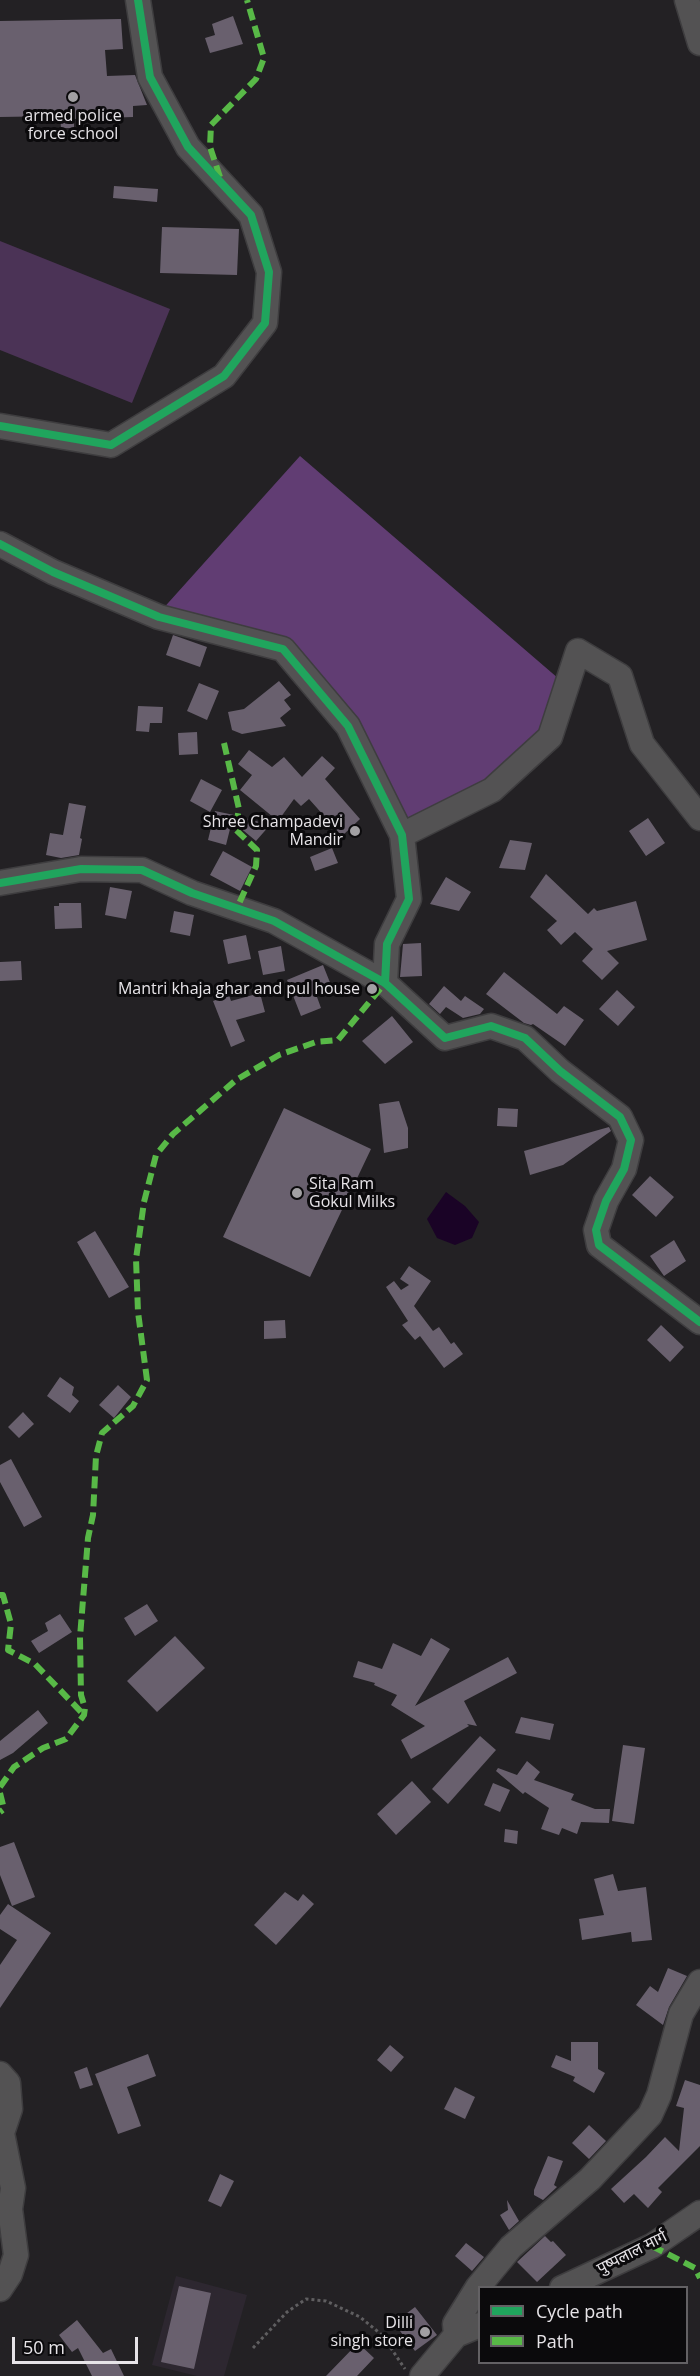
<!DOCTYPE html>
<html>
<head>
<meta charset="utf-8">
<style>
  body { margin:0 }
  #map { position:relative; width:700px; height:2376px; overflow:hidden; background:#232124; font-family:"Open Sans",sans-serif }
  canvas { display:block }
  .legend { position:absolute; left:478px; top:2286px; width:210px; height:78px; box-sizing:border-box; background:#0b0a0c; border:2px solid #636164; margin:0; padding:8px 10px; list-style:none; font-size:18px; color:#e7e4e8 }
  .legend li { display:flex; align-items:center; gap:12px; height:30px }
  .legend b { width:30px; border:2px solid #636164 }
  .scale { position:absolute; left:12px; top:2337px; width:126px; height:27px; box-sizing:border-box; border:3px solid #e7e4e8; border-top:0; padding-left:8px; font-size:18px; line-height:21px; white-space:nowrap; color:#e7e4e8; -webkit-text-stroke:4px #0b0a0c; paint-order:stroke }
</style>
</head>
<body>
<div id="map">
<canvas width="700" height="2376"></canvas>
<ul class="legend">
<li><b style="height:8px;background:#20a55d"></b>Cycle path</li>
<li><b style="height:8px;background:#58b947"></b>Path</li>
</ul>
<div class="scale">50 m</div>
</div>
<script>
const g = document.querySelector('canvas').getContext('2d');
g.lineJoin = 'round';
function fill(path, color) { g.fillStyle = color; g.fill(path, 'evenodd'); }
const poly = rows => new Path2D(rows.map(r => 'M' + r).join(''));
function strokePath(path, color, width, dash) { g.strokeStyle = color; g.lineWidth = width; g.lineCap = dash ? 'butt' : 'round'; g.setLineDash(dash || []); g.stroke(path); }
function label(font, color, halo, rows, align = 'center') {
  g.font = font + ' "Open Sans","Noto Sans Devanagari",sans-serif'; g.lineWidth = 6; g.setLineDash([]); g.textBaseline = 'middle'; g.strokeStyle = halo; g.fillStyle = color; for (const [text, x, y, turn = 0] of rows) {
    g.save(); g.translate(x, y); g.rotate((+turn || 0) * Math.PI / 180); g.textAlign = isNaN(turn) ? turn : align; if (halo) g.strokeText(text, 0, 0); g.fillText(text, 0, 0); g.restore();
  }
}
const built = poly([
  [176,2276,247,2295,224,2376,197,2376,152,2365]
]);
const green = poly([
  [0,241,170,309,132,403,0,350]
]);
const forest = poly([
  [300,456,566,685,543,734,489,782,402,835,289,646,160,612]
]);
const water = poly([
  [446,1192,465,1206,479,1222,472,1238,455,1245,437,1238,427,1219]
]);
const building = poly([
  [233,16,243,44,210,53,205,38,215,35,212,24],
  [121,19,123,49,105,50,107,76,135,75,147,105,133,106,133,117,74,119,74,128,61,128,60,116,0,117,0,21],
  [114,186,158,189,157,202,113,198],
  [162,227,239,229,237,275,160,273],
  [173,635,207,647,200,667,166,655],
  [279,681,291,695,284,700,291,709,280,718,286,726,242,734,232,730,228,712,244,709],
  [199,683,219,691,207,720,187,711],
  [138,706,163,707,162,723,150,723,149,732,136,731],
  [197,732,198,754,179,755,178,733],
  [249,750,272,767,284,757,302,777,322,756,335,768,325,779,360,819,342,836,309,799,301,806,294,799,278,821,240,790,252,775,238,764],
  [201,779,222,790,210,812,190,801],
  [69,803,86,806,80,838,82,839,79,855,61,858,46,855,50,833,63,835],
  [215,811,234,815,270,825,256,841,232,821,226,845,208,840],
  [648,818,665,843,646,856,629,831],
  [510,840,532,843,525,870,499,868],
  [332,848,338,863,315,871,310,857],
  [223,851,252,867,240,891,210,875],
  [546,874,588,914,594,908,597,911,636,901,647,940,607,951,619,963,602,980,582,961,593,949,575,932,561,945,547,930,557,921,530,897],
  [446,877,471,892,459,911,430,904],
  [110,887,132,891,126,919,105,915],
  [59,903,81,903,82,928,55,929,54,906,59,906],
  [174,911,194,915,190,936,170,932],
  [246,935,251,959,228,964,223,940],
  [421,943,422,976,400,977,403,944],
  [281,946,285,971,263,975,258,951],
  [21,961,22,980,0,981,0,962],
  [323,965,333,990,317,997,321,1008,301,1016,287,980],
  [504,972,557,1014,564,1006,584,1020,565,1046,533,1024,531,1025,524,1023,486,994],
  [444,986,461,1001,465,996,484,1009,480,1014,463,1018,446,1007,440,1014,429,1004],
  [617,990,635,1007,618,1026,599,1009],
  [260,993,265,1012,236,1020,245,1041,231,1047,213,1001,229,995,231,1001],
  [392,1016,413,1042,385,1064,362,1041],
  [399,1101,408,1128,408,1148,384,1153,379,1104],
  [284,1108,371,1149,310,1277,223,1237],
  [498,1108,518,1109,517,1127,497,1126],
  [609,1127,611,1131,563,1165,530,1175,524,1151],
  [650,1176,674,1197,656,1217,632,1195],
  [95,1231,129,1287,109,1298,77,1242],
  [674,1240,686,1261,664,1276,650,1256],
  [409,1266,431,1281,414,1306,433,1331,439,1327,451,1344,454,1342,463,1354,444,1368,420,1336,415,1340,402,1325,408,1321,386,1287,394,1281,401,1290,409,1285,400,1279],
  [285,1320,286,1338,264,1339,264,1321],
  [661,1325,684,1347,670,1362,647,1340],
  [60,1377,74,1387,72,1395,79,1401,70,1413,47,1396],
  [118,1385,131,1397,114,1418,99,1405],
  [23,1412,34,1424,19,1438,8,1427],
  [11,1459,42,1517,24,1527,0,1482,0,1465],
  [147,1604,158,1621,135,1636,124,1618],
  [60,1614,72,1632,39,1653,31,1641,48,1631,45,1623],
  [175,1636,205,1668,157,1712,127,1681],
  [431,1638,450,1649,415,1706,508,1657,517,1673,464,1701,477,1726,467,1724,469,1726,411,1759,401,1740,425,1726,391,1705,397,1695,374,1685,375,1683,353,1677,358,1661,382,1669,393,1643,421,1656],
  [38,1710,48,1723,13,1753,0,1760,0,1741],
  [521,1717,554,1724,550,1740,515,1733],
  [480,1736,496,1750,448,1804,432,1789],
  [623,1745,645,1748,634,1824,612,1821],
  [527,1761,540,1772,534,1780,574,1794,571,1800,595,1809,610,1809,609,1823,581,1822,577,1834,562,1828,559,1835,541,1829,549,1808,525,1792,523,1794,496,1771,498,1768,517,1775],
  [412,1781,431,1802,396,1835,377,1814],
  [493,1783,510,1790,500,1812,484,1805],
  [505,1829,518,1831,517,1844,504,1842],
  [14,1842,35,1897,12,1906,0,1875,0,1847],
  [613,1874,618,1891,646,1887,652,1940,632,1942,631,1932,582,1940,579,1919,604,1915,594,1879],
  [285,1892,298,1901,303,1894,314,1904,276,1945,254,1925],
  [8,1904,51,1933,0,2008,0,1965,17,1940,0,1929,0,1915],
  [668,1968,687,1976,669,2007,663,2025,636,2005,650,1986,658,1992],
  [571,2042,598,2042,598,2069,605,2073,594,2093,573,2081,575,2077,551,2067,556,2055,571,2061],
  [390,2045,404,2057,391,2072,377,2060],
  [148,2054,156,2076,127,2087,141,2126,118,2134,95,2074],
  [87,2067,93,2085,80,2089,74,2072],
  [685,2080,700,2085,700,2146,658,2188,662,2192,648,2208,634,2194,624,2203,611,2189,646,2157,665,2137,679,2151,684,2108,676,2106],
  [455,2087,475,2097,465,2119,444,2109],
  [589,2125,606,2141,589,2159,572,2143],
  [548,2156,563,2161,554,2185,557,2187,543,2200,534,2195,534,2190],
  [220,2174,234,2181,221,2207,208,2201],
  [507,2200,519,2221,509,2230,500,2215,508,2210],
  [545,2236,551,2242,553,2241,566,2255,537,2282,517,2262],
  [466,2243,484,2257,472,2271,455,2256],
  [179,2286,211,2293,194,2369,161,2362],
  [415,2307,437,2335,415,2351,394,2323],
  [77,2320,103,2353,111,2349,124,2376,92,2376,78,2348,72,2352,59,2335],
  [358,2343,374,2358,357,2376,326,2376]
]);
const path = poly([
  [253,2348,287,2312,306,2299,326,2301,360,2317,382,2335,405,2369]
]);
const minor = poly([
  [687,0,700,43],
  [0,426,111,445,224,376,265,323,269,272,251,215,188,147,150,77,138,0],
  [0,544,53,572,159,617,283,649,348,726,402,835,409,899,387,944,385,983],
  [402,835,492,790,550,737,578,651,620,676,642,744,700,818],
  [0,883,81,869,142,870,192,893,274,921,385,983,445,1038,491,1026,525,1038,560,1071,620,1117,631,1140,624,1169,606,1201,596,1230,599,1245,700,1322],
  [0,2074,8,2083,10,2109,2,2133,13,2188,10,2209,16,2255,10,2274,0,2289],
  [562,2288,652,2246,700,2213],
  [456,2335,455,2324,478,2287,511,2247,590,2179,650,2115,659,2095,681,2014,700,1982],
  [422,2376,456,2335,480,2325]
]);
const quiet = poly([
  [220,177,210,147,211,125,256,79,264,58,247,0],
  [224,743,239,809,235,829,257,850,256,866,237,908],
  [0,1595,3,1595,11,1624,8,1650,35,1664,84,1715],
  [0,1787,14,1767,43,1748,66,1739,84,1715,85,1708,81,1695,80,1637,88,1538,93,1515,96,1456,102,1433,133,1406,147,1380,138,1312,136,1259,144,1202,156,1155,173,1134,236,1080,279,1055,316,1042,338,1040,385,983],
  [0,1793,4,1809,0,1812],
  [652,2246,695,2268,700,2278]
]);
const cycleway = poly([
  [0,426,111,445,224,376,265,323,269,272,251,215,188,147,150,77,138,0],
  [0,544,53,572,159,617,283,649,348,726,402,835,409,899,387,944,385,983],
  [0,883,81,869,142,870,192,893,274,921,385,983,445,1038,491,1026,525,1038,560,1071,620,1117,631,1140,624,1169,606,1201,596,1230,599,1245,700,1322]
]);
const markers = [
  [73,97,6,"#a2a0a3"],
  [355,831,6,"#a2a0a3"],
  [372,989,6,"#a2a0a3"],
  [297,1193,6,"#a2a0a3"],
  [425,2332,6,"#a2a0a3"]
];
const poiNames = [
  ["armed police",73,116,"center"],
  ["force school",73,134,"center"],
  ["Shree Champadevi",343,822],
  ["Mandir",343,840],
  ["Mantri khaja ghar and pul house",360,989],
  ["Sita Ram",309,1184,"left"],
  ["Gokul Milks",309,1202,"left"],
  ["Dilli",413,2323],
  ["singh store",413,2341]
];
const streetNames = [
  ["पुष्पलाल मार्ग",632,2253,-27]
];
fill(built, '#2d2730');
fill(green, '#4b3356');
fill(forest, '#613d73');
fill(water, '#1a0326');
fill(building, '#69606e');
strokePath(minor, '#3e3d3f', 27);
strokePath(path, '#5f5e60', 3, [3, 3]);
strokePath(minor, '#535253', 24);
strokePath(quiet, '#58b947', 6, [12, 6]);
strokePath(cycleway, '#20a55d', 8);
for (const [x, y, r, color] of markers) { const dot = new Path2D(); dot.arc(x, y, r, 0, 2 * Math.PI); g.fillStyle = color; g.fill(dot); strokePath(dot, '#0b0a0c', 2); }
label('16px', '#e7e4e8', '#0b0a0c', poiNames, 'right');
label('16px', '#e7e4e8', '#0b0a0c', streetNames);
</script>
</body>
</html>
